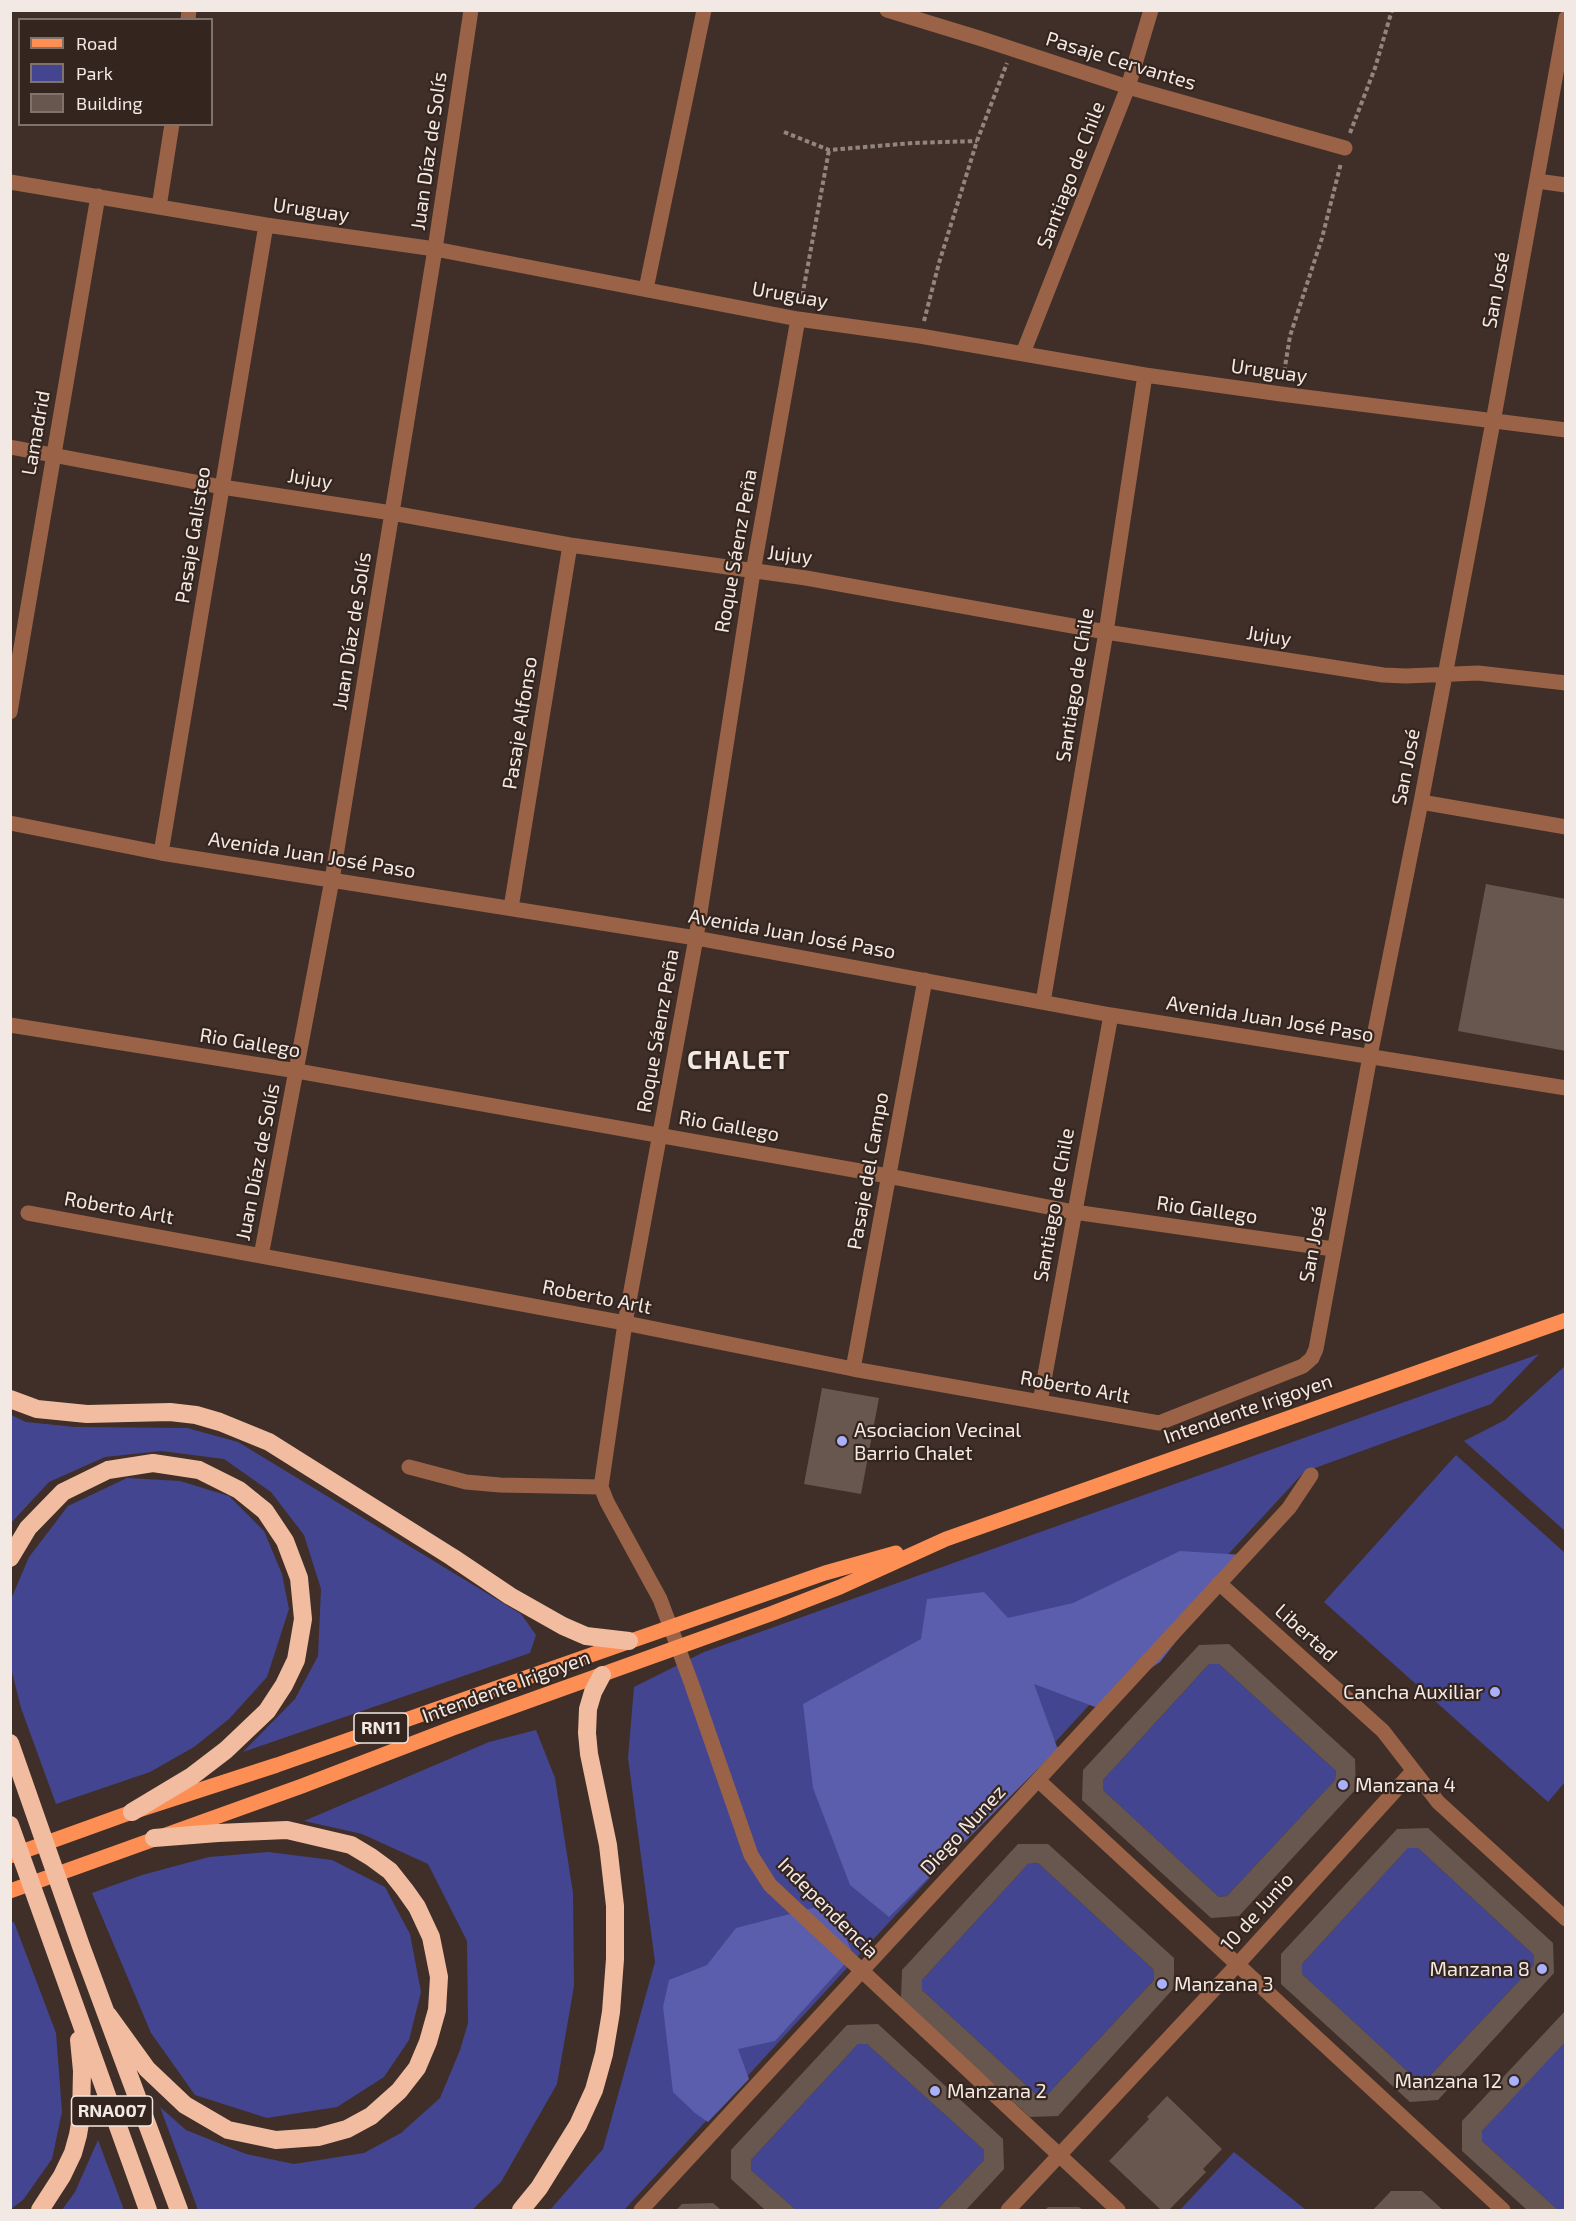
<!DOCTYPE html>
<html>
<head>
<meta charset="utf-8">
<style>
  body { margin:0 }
  #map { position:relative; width:1576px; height:2221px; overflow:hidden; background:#3f2f28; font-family:"Exo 2",sans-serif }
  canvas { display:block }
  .frame { position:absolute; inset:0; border:12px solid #f3e9e4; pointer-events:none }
  .legend { position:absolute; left:18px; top:18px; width:195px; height:108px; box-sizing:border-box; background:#34251e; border:2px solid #80736d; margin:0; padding:8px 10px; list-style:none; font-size:18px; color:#f3e9e4 }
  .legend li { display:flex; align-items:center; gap:12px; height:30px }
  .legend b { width:30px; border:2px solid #80736d }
</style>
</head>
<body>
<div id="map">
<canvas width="1576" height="2221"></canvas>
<div class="frame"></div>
<ul class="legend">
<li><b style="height:8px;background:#fe8f54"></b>Road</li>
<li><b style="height:16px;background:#444590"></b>Park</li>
<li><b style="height:16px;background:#68574f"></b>Building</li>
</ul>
</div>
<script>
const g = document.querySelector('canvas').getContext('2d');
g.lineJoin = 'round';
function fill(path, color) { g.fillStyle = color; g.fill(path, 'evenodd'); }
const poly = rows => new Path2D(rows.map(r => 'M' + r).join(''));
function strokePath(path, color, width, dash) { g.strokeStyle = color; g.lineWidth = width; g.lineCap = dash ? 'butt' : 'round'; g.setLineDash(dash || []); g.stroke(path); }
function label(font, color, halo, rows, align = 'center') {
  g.font = font + ' "Exo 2",sans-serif'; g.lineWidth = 4.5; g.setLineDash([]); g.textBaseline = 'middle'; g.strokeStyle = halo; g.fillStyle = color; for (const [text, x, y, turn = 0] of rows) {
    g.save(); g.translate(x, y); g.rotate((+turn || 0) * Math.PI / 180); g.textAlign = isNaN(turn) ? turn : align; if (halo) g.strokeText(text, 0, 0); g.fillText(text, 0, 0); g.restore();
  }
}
const green = poly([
  [1539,1354,1491,1404,1304,1472,624,2210,550,2210,603,2149,655,1962,628,1758,634,1687,704,1652],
  [1565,1366,1565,1531,1464,1441,1505,1420],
  [11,1415,26,1422,75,1427,187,1428,238,1442,521,1614,536,1635,530,1653,243,1752,295,1699,318,1656,321,1589,304,1535,271,1492,224,1459,161,1451,105,1457,49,1482,11,1523],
  [1456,1455,1565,1553,1565,1782,1548,1802,1324,1602],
  [127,1478,180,1481,229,1496,264,1531,282,1574,289,1609,267,1677,229,1719,194,1747,150,1772,56,1804,21,1708,11,1668,12,1597,29,1557,68,1506],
  [1209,1664,1219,1664,1336,1771,1335,1780,1227,1896,1219,1897,1103,1790,1103,1780],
  [536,1730,555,1778,573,1893,574,1986,557,2084,501,2182,472,2210,198,2210,160,2107,186,2130,246,2154,294,2164,364,2153,401,2133,440,2098,460,2050,468,2023,467,1941,428,1864,362,1834,304,1821,489,1742],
  [1408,1848,1418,1848,1534,1955,1534,1965,1426,2080,1418,2081,1302,1974,1302,1964],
  [268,1852,332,1860,385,1887,410,1934,421,1992,409,2040,384,2077,337,2107,267,2118,195,2095,151,2033,92,1893,142,1875,209,1857],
  [1038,1863,1154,1970,1154,1980,1046,2096,1038,2096,922,1990,922,1980,1028,1864],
  [14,1922,56,2033,62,2112,52,2159,23,2200,11,2209,10,1923],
  [1565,2041,1565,2210,1558,2210,1482,2141,1482,2131],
  [858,2044,867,2044,984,2150,984,2160,937,2210,796,2210,751,2170,751,2160],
  [98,2140,124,2210,62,2210,75,2192],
  [1234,2152,1306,2210,1180,2210]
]);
const forest = poly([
  [1180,1551,1244,1555,1160,1662,1095,1707,1034,1684,1057,1747,1060,1747,889,1917,850,1885,813,1788,803,1704,921,1639,927,1599,984,1592,1008,1618,1073,1603],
  [832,1903,853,1955,775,2041,738,2049,749,2079,708,2122,695,2113,673,2092,663,2007,669,1980,707,1965,736,1928]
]);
const building = poly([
  [1486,884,1566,899,1566,1051,1458,1031],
  [822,1388,879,1398,861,1494,804,1484],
  [1229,1644,1355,1759,1356,1789,1239,1916,1211,1918,1082,1800,1083,1770,1199,1645],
  [1209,1664,1219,1664,1336,1771,1335,1780,1227,1896,1219,1897,1103,1790,1103,1780],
  [1428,1828,1553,1943,1554,1973,1438,2100,1410,2102,1281,1984,1281,1954,1397,1829],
  [1408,1848,1418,1848,1534,1955,1534,1965,1426,2080,1418,2081,1302,1974,1302,1964],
  [1018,1844,1048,1844,1174,1958,1174,1988,1058,2116,1030,2117,901,1999,902,1970],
  [1038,1863,1154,1970,1154,1980,1046,2096,1038,2096,922,1990,922,1980,1028,1864],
  [1566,2010,1566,2041,1482,2131,1482,2141,1558,2210,1527,2210,1462,2151,1462,2121],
  [878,2024,1003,2139,1004,2169,966,2210,937,2210,984,2160,984,2150,867,2044,858,2044,751,2160,751,2170,796,2210,765,2210,731,2179,731,2150,847,2025],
  [1167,2096,1222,2149,1203,2169,1206,2172,1169,2210,1161,2210,1109,2161,1149,2119,1147,2117],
  [1391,2191,1422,2191,1443,2210,1373,2210],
  [713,2203,721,2210,676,2210,682,2204],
  [1048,2207,1079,2207,1083,2210,1045,2210]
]);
const path = poly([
  [784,132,829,150,913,143,977,141],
  [1350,133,1375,68,1392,10],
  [801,303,829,150],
  [924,321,939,263,977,141,1007,63],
  [1283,379,1290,336,1322,238,1341,163]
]);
const minor = poly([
  [887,10,982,39,1128,87,1345,148],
  [188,20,189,10],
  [1537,181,1566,185],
  [10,182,266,225,435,249,798,319,920,336,1145,375,1281,394,1566,430],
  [159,207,172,124],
  [646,289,704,10],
  [1023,353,1128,87,1151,10],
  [10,447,222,487,392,513,570,545,806,578,1106,632,1383,675,1406,676,1478,673,1566,683],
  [10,712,98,196],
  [1421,802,1566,827],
  [10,823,161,853,696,938,1111,1015,1566,1088],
  [161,853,266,225],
  [511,908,570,545],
  [1043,1002,1106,632,1145,375],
  [10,1025,297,1071,888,1176,1074,1212,1333,1249],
  [28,1213,625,1323,853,1369,1159,1423,1303,1366,1312,1358,1316,1349,1370,1056,1421,802,1493,422,1566,18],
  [261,1256,332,880,435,249,471,10],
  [853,1369,925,980],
  [1040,1402,1111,1015],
  [409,1467,466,1482,500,1485,601,1487,625,1323,696,938,753,572,798,319],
  [601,1487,607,1502,660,1599,692,1685,751,1855,770,1885,1118,2210],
  [1219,1583,1383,1731,1438,1802,1566,1919],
  [1038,1780,1503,2210],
  [641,2210,1289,1508,1311,1475],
  [1008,2210,1237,1965,1413,1771]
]);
const primary = poly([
  [10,1856,132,1812,277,1765,825,1573,896,1553],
  [10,1891,302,1786,453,1728,773,1613,840,1587,946,1539,1566,1320]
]);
const motorway = poly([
  [10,1399,37,1409,87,1414,170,1412,196,1415,220,1422,269,1442,452,1557,510,1596,563,1626,586,1636,629,1641],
  [10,1558,28,1528,63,1492,108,1470,153,1463,199,1470,239,1490,265,1511,285,1541,299,1578,303,1619,296,1660,284,1685,267,1711,226,1750,192,1776,132,1812],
  [10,1743,81,1946,179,2210],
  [10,1825,148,2210],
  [108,2015,147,2069,185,2105,228,2130,276,2140,318,2137,347,2129,371,2116,399,2091,417,2068,428,2042,437,2010,439,1977,431,1937,417,1907,405,1890,390,1871,371,1857,351,1845,287,1830,218,1833,154,1838],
  [40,2210,62,2176,73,2153,78,2135,81,2117,82,2071,79,2040],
  [521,2210,539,2188,578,2125,594,2090,604,2054,611,2012,615,1959,615,1906,608,1845,589,1754,587,1733,588,1709,593,1692,602,1675]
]);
const markers = [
  [842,1441,6,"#a9b0fc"],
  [1495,1692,6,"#a9b0fc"],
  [1343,1785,6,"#a9b0fc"],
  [1542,1969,6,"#a9b0fc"],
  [1162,1984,6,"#a9b0fc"],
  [1514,2081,6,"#a9b0fc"],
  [935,2091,6,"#a9b0fc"]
];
const shields = [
  [381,1728,54],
  [112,2111,81]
];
const shieldNames = [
  ["RN11",381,1728],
  ["RNA007",112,2111]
];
const streetNames = [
  ["Pasaje Cervantes",1121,61,17],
  ["Juan Díaz de Solís",429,151,-82],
  ["Santiago de Chile",1071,175,-69],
  ["Uruguay",311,210,8],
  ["San José",1496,290,-80],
  ["Uruguay",790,295,10],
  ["Uruguay",1269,371,8],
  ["Lamadrid",36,433,-80],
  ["Jujuy",310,479,9],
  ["Pasaje Galisteo",193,535,-81],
  ["Roque Sáenz Peña",736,551,-80],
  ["Jujuy",790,555,7],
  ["Juan Díaz de Solís",352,631,-81],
  ["Jujuy",1269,636,9],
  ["Santiago de Chile",1075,685,-81],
  ["Pasaje Alfonso",520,723,-81],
  ["San José",1406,767,-79],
  ["Avenida Juan José Paso",312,855,9],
  ["Avenida Juan José Paso",792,934,10],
  ["Avenida Juan José Paso",1270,1019,9],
  ["Roque Sáenz Peña",658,1031,-80],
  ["Rio Gallego",250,1043,9],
  ["Rio Gallego",729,1126,10],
  ["Juan Díaz de Solís",258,1162,-79],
  ["Pasaje del Campo",868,1171,-80],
  ["Santiago de Chile",1054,1205,-80],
  ["Roberto Arlt",119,1208,10],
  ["Rio Gallego",1207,1210,8],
  ["San José",1313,1244,-80],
  ["Roberto Arlt",597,1297,11],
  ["Roberto Arlt",1075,1387,10],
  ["Intendente Irigoyen",1248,1409,-19],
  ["Libertad",1306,1633,42],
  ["Intendente Irigoyen",506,1687,-20],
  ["Diego Nunez",963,1830,-47],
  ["Independencia",828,1908,45],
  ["10 de Junio",1257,1912,-48]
];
const poiNames = [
  ["Asociacion Vecinal",854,1430],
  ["Barrio Chalet",854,1453],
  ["Cancha Auxiliar",1483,1692,"right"],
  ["Manzana 4",1355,1785],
  ["Manzana 8",1530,1969,"right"],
  ["Manzana 3",1174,1984],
  ["Manzana 12",1502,2081,"right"],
  ["Manzana 2",947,2091]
];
const districtNames = [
  ["CHALET",739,1060]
];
fill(green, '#444590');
fill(forest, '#5b5eac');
fill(building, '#68574f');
strokePath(path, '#92857f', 4, [4.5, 3]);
strokePath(minor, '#9a6348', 15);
strokePath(primary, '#fe8f54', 15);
strokePath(motorway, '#f2bca1', 18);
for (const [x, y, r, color] of markers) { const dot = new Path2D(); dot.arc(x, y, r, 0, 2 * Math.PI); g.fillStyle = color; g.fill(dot); strokePath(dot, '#34251e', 2); }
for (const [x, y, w] of shields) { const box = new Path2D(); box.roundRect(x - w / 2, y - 15, w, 30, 4.5); g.fillStyle = '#34251e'; g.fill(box); strokePath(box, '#f3e9e4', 1.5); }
label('bold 18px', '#f3e9e4', null, shieldNames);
label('20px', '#f3e9e4', '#34251e', streetNames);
label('20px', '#f3e9e4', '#34251e', poiNames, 'left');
g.letterSpacing = '1.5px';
label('bold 26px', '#f3e9e4', '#34251e', districtNames);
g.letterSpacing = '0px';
</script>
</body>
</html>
